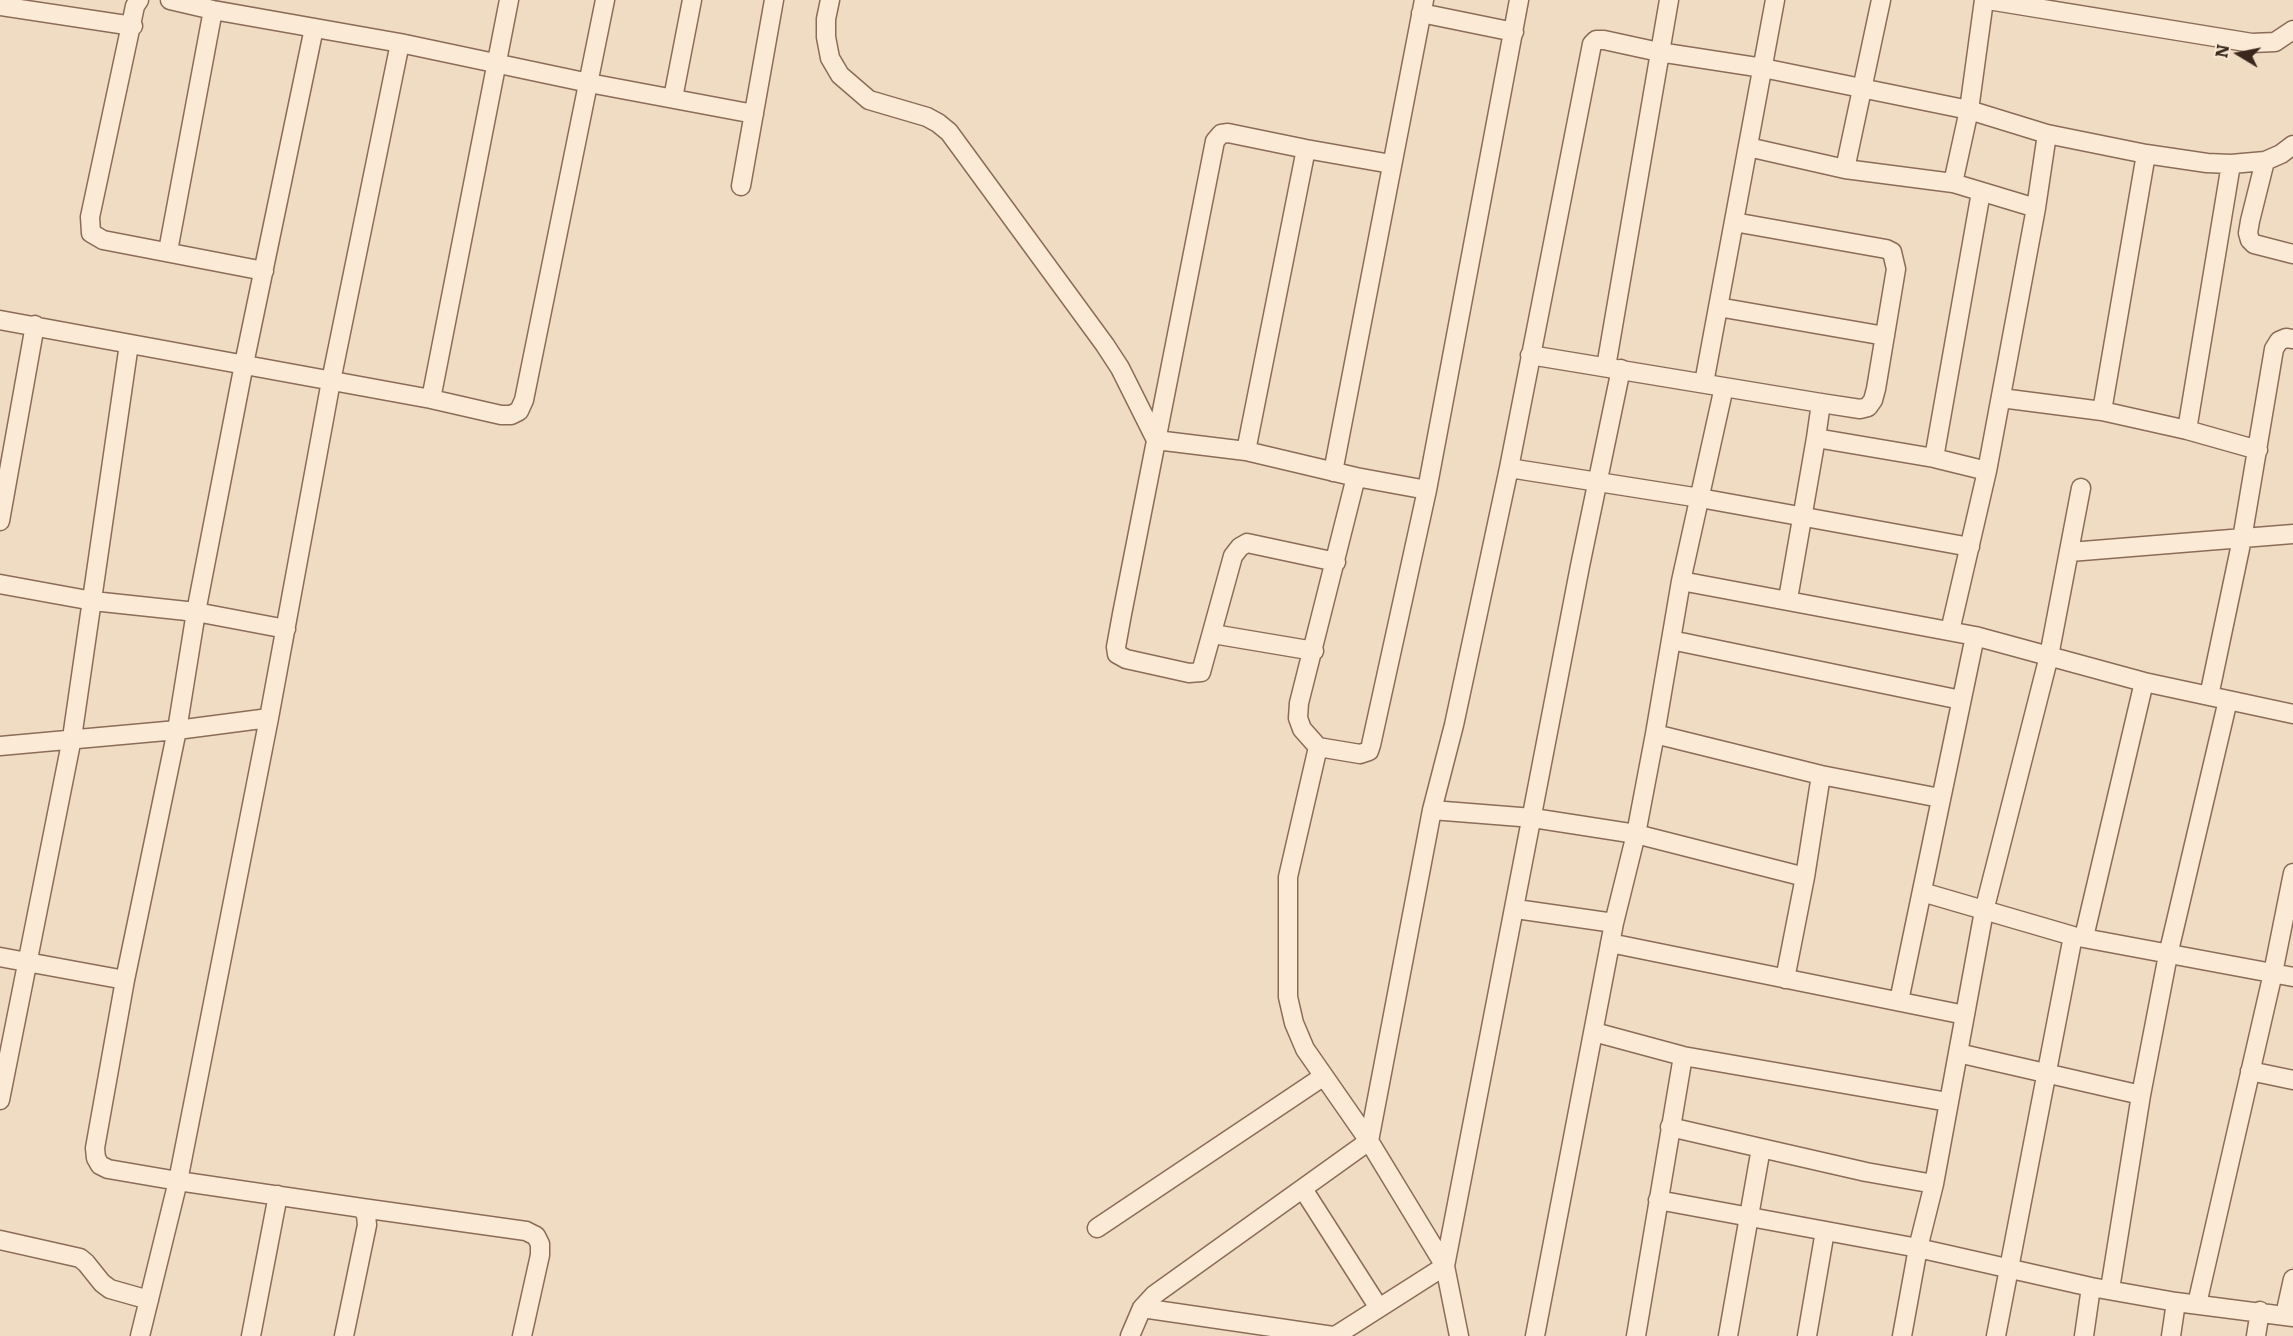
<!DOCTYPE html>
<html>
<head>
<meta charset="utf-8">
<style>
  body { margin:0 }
  #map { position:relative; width:2293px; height:1336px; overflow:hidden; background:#f0dcc2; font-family:Literata,serif }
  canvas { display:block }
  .north { position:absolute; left:2209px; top:24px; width:60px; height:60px; -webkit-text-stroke:4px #f7e7d2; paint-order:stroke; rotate:280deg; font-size:16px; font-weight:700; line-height:24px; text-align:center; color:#3a271d }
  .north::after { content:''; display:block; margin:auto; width:21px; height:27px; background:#3a271d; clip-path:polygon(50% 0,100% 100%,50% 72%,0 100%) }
</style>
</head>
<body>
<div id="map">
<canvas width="2293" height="1336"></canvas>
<div class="north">N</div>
</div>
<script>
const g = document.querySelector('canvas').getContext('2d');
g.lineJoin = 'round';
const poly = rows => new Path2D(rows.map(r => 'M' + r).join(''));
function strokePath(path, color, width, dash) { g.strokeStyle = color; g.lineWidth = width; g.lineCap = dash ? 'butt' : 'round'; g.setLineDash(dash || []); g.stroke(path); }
const minor = poly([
  [139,0,135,6,90,217,91,233,103,240,264,271],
  [170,0,213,10,400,43,589,83,754,114],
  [830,0,826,19,826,37,830,58,840,75,869,100,927,117,938,123,949,132,1105,345,1120,368,1156,440,1246,451,1356,477,1427,490],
  [1988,0,2252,43,2275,42,2293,30],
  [0,6,133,26],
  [1421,13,1514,32],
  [314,28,244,364,196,612,177,730,125,980,95,1148,96,1158,100,1165,108,1169,178,1181,362,1208,366,1215,367,1225,344,1336],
  [673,98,692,0],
  [1748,147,1845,169,1953,183,2036,208],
  [2265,161,2250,221,2248,233,2250,240,2254,244,2293,254],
  [1845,169,1881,0],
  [1953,183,1969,110,1984,0],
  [741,186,774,0],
  [168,251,213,10],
  [1718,307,1885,336],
  [0,320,431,399,501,415,511,415,519,411,524,400,605,0],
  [1530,355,1821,403,1860,409,1868,407,1873,400,1876,389,1896,269,1892,252,1886,249,1734,222],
  [1606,367,1669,0],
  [1704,383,1775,0],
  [2001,398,2102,411,2187,430,2258,450],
  [431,399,509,0],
  [2102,411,2146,154],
  [2187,430,2231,164],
  [1816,438,1821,403],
  [1246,451,1306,149],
  [1934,458,1981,192],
  [1509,468,1700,498,1970,547],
  [1333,472,1424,0],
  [1356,477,1299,703,1298,718,1302,729,1318,747,1288,877,1288,997,1294,1023,1305,1049,1369,1141,1445,1266,1459,1336],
  [0,521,35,325],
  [2070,552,2293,534],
  [1336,562,1247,543,1240,547,1233,556,1201,672,1189,673,1126,659,1117,654,1116,647,1122,614,1215,141,1221,134,1228,133,1306,149,1391,164],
  [1681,581,1975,636,2144,682,2293,714],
  [0,584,93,601,196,612,286,629],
  [1788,599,1816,438,1934,458,1987,471],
  [1950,631,1987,471,2036,208,2047,134],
  [1213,634,1314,651],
  [1671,640,1961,700],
  [2209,696,2242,539,2274,349,2279,341,2286,338,2293,339],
  [1655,734,1821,775,1940,798],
  [0,746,177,730,269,718],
  [1318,747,1360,754,1369,751,1371,745,1427,490,1519,0],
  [1432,810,1533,818,1636,834,1805,877],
  [1922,892,2073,936,2293,977],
  [1516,909,1614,923],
  [2084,937,2144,682],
  [1610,943,1965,1015],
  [0,957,125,980],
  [1785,979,1805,877,1821,775],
  [1899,1001,1975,636],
  [1594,1032,1683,1056,1948,1102],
  [1958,1053,2141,1095],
  [2250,1071,2293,1080],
  [0,1100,72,738,129,344],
  [1670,1127,1761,1148],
  [1303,1189,1379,1308],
  [1658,1200,1918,1248,2091,1287,2176,1302,2293,1317],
  [362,1208,526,1231,536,1236,540,1244,540,1255,522,1336],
  [1097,1228,1324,1076],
  [0,1240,80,1258,86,1263,102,1283,110,1289,149,1300],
  [2110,1289,2141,1095,2168,955,2228,700],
  [2197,1304,2273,973,2293,873],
  [1142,1308,1333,1336],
  [2285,1315,2293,1279],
  [140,1336,178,1181,269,718,331,381,400,43],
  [251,1336,278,1195],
  [1130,1336,1142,1308,1154,1295,1369,1141,1432,810,1454,725,1509,468,1592,44,1596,40,1604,40,1659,52,1763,68,1969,110,2047,134,2146,154,2207,163,2231,164,2265,161,2281,154,2293,145],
  [1335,1336,1445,1266,1580,566,1621,369],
  [1535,1336,1614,923,1636,834,1655,734,1681,581,1724,387],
  [1636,1336,1683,1056],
  [1728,1336,1761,1148,1866,1172,1934,1184],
  [1807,1336,1825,1231],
  [1902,1336,1918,1248,1934,1184,1984,911,2049,656,2081,488],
  [1996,1336,2073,936],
  [2084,1336,2091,1287],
  [2171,1336,2176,1302],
  [2256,1336,2260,1311]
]);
strokePath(minor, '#8b6c58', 21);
strokePath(minor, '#fbead6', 18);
</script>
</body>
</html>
